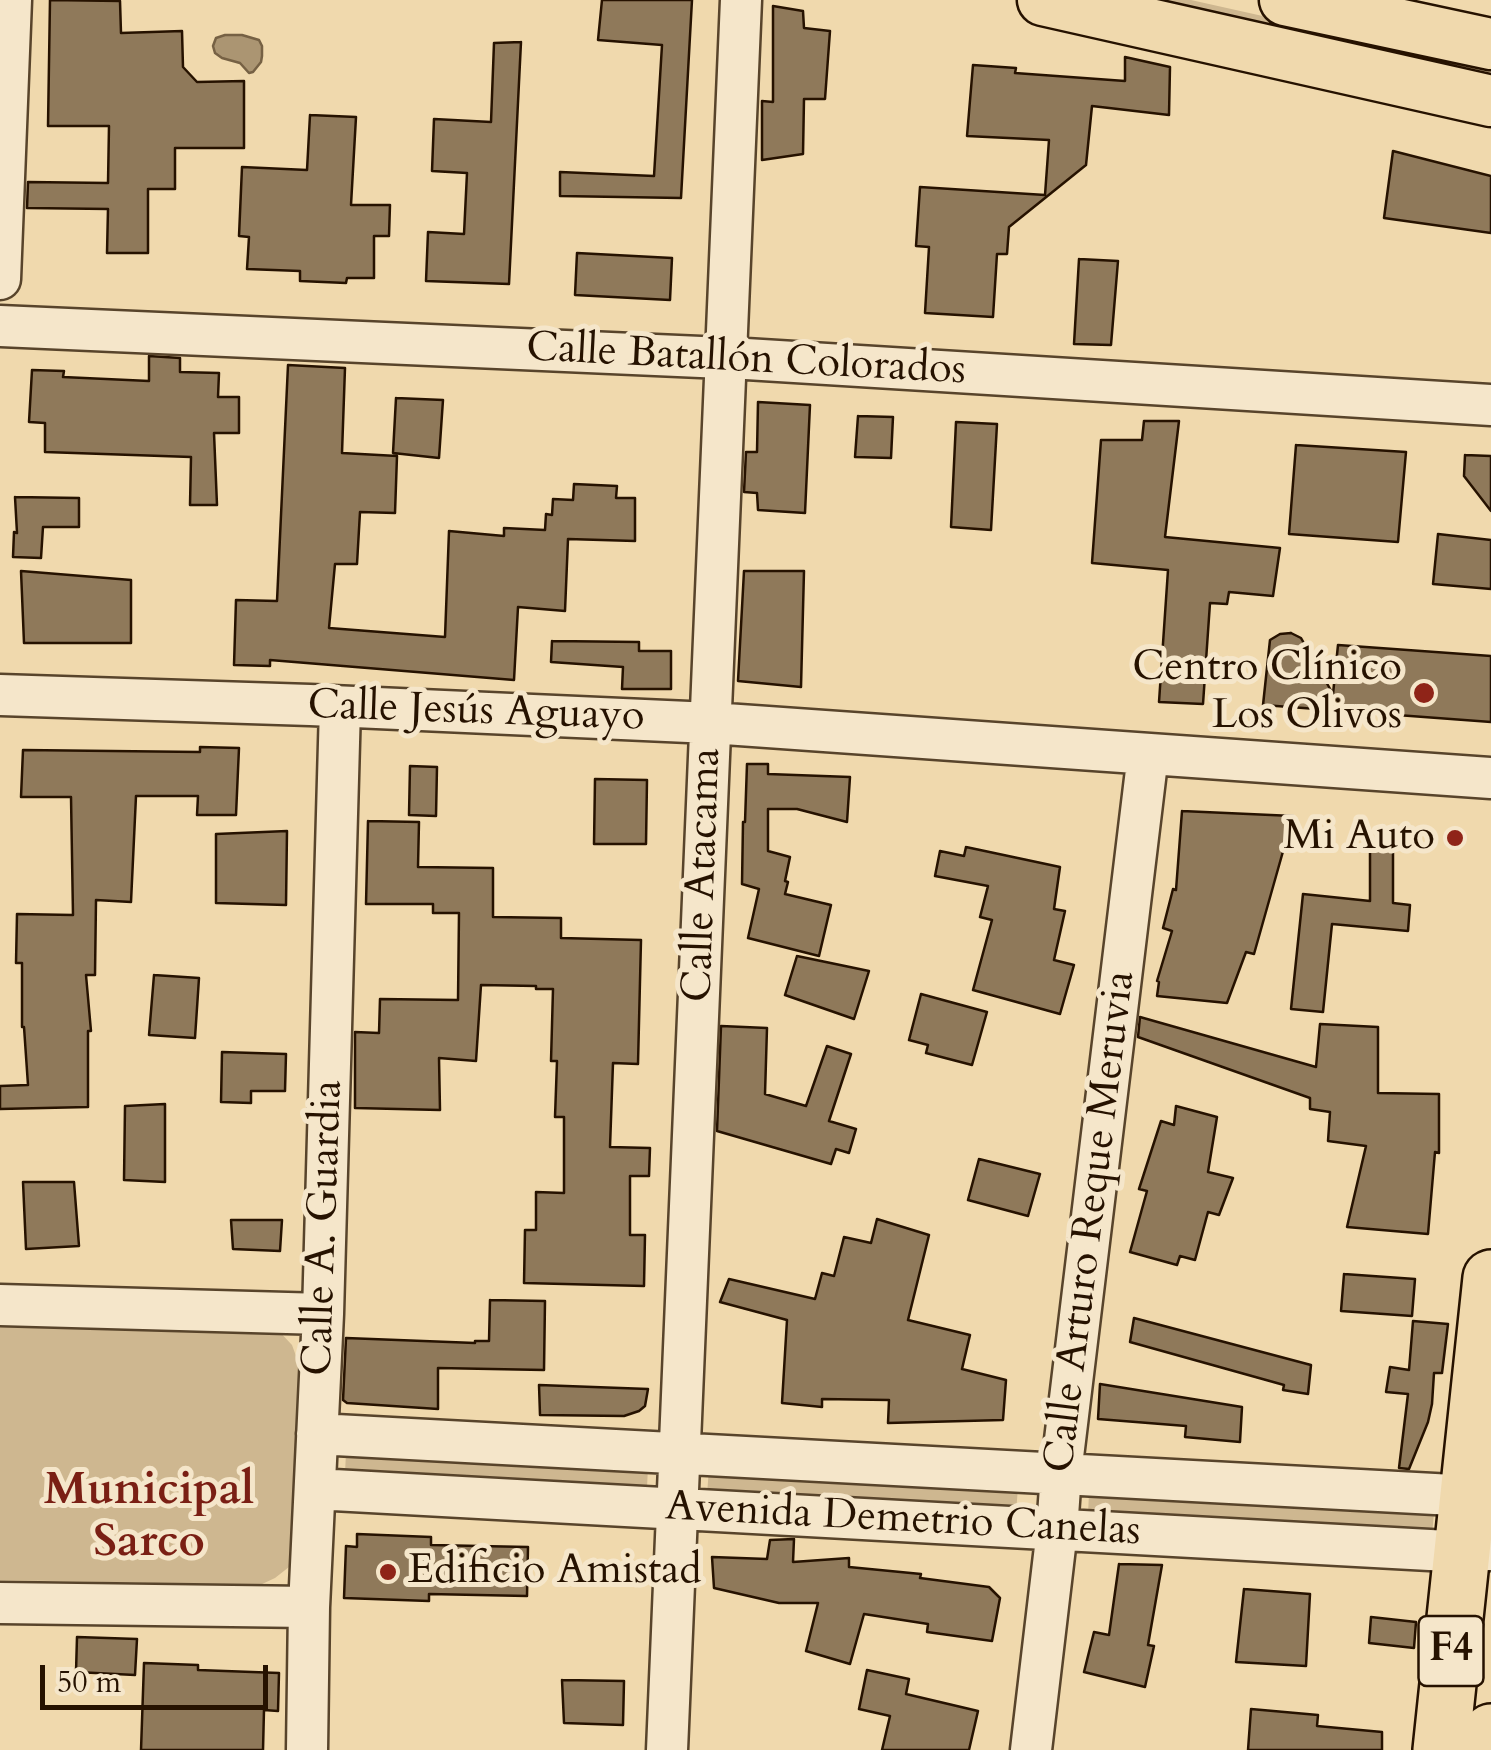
<!DOCTYPE html>
<html>
<head>
<meta charset="utf-8">
<style>
  body { margin:0 }
  #map { position:relative; width:1491px; height:1750px; overflow:hidden; background:#f0d9ad; font-family:Cardo,serif }
  canvas { display:block }
  .scale { position:absolute; left:40px; top:1665px; width:228px; height:45px; box-sizing:border-box; border:5px solid #261200; border-top:0; padding-left:12px; font-size:30px; line-height:35px; white-space:nowrap; color:#261200; -webkit-text-stroke:8px #f5e6ca; paint-order:stroke }
</style>
</head>
<body>
<div id="map">
<canvas width="1491" height="1750"></canvas>
<div class="scale">50 m</div>
</div>
<script>
const g = document.querySelector('canvas').getContext('2d');
g.lineJoin = 'round';
function fill(path, color) { g.fillStyle = color; g.fill(path, 'evenodd'); }
const poly = rows => new Path2D(rows.map(r => 'M' + r).join(''));
function strokePath(path, color, width, dash) { g.strokeStyle = color; g.lineWidth = width; g.lineCap = dash ? 'butt' : 'round'; g.setLineDash(dash || []); g.stroke(path); }
function label(font, color, halo, rows, align = 'center') {
  g.font = font + ' Cardo,serif'; g.lineWidth = 10; g.setLineDash([]); g.textBaseline = 'middle'; g.strokeStyle = halo; g.fillStyle = color; for (const [text, x, y, turn = 0] of rows) {
    g.save(); g.translate(x, y); g.rotate((+turn || 0) * Math.PI / 180); g.textAlign = isNaN(turn) ? turn : align; if (halo) g.strokeText(text, 0, 0); g.fillText(text, 0, 0); g.restore();
  }
}
const green = poly([
  [1130,0,1191,0,1491,67,1491,81],
  [0,1318,277,1329,292,1345,300,1367,295,1551,289,1567,275,1578,260,1585,0,1580],
  [346,1453,648,1467,647,1488,345,1473],
  [709,1468,1018,1487,1016,1513,707,1495],
  [1089,1493,1434,1513,1432,1535,1088,1515]
]);
const water = poly([
  [225,35,242,35,259,40,262,46,262,56,261,62,253,72,249,73,240,63,222,58,215,53,213,46,216,38,225,35]
]);
const building = poly([
  [50,0,120,1,121,33,182,31,183,67,197,82,244,81,244,148,175,148,175,189,148,189,148,253,107,253,108,209,27,208,28,182,108,183,109,126,48,126,50,0],
  [602,0,692,0,681,198,560,196,560,172,654,176,662,45,598,40,602,0],
  [773,6,803,11,804,28,830,31,825,99,804,99,803,154,762,160,762,101,773,102,773,6],
  [521,42,509,284,426,281,428,232,464,234,467,173,432,171,434,119,491,122,494,43,521,42],
  [1125,57,1170,67,1169,115,1092,106,1086,165,1009,227,1007,254,997,254,993,317,925,313,929,247,916,246,920,187,1045,195,1049,140,967,136,973,65,1016,68,1015,73,1125,81,1125,57],
  [310,115,356,117,351,205,390,205,389,236,374,236,374,278,347,278,346,283,300,281,300,271,247,269,249,237,239,236,242,167,307,170,310,115],
  [1393,151,1491,176,1491,233,1384,218,1393,151],
  [577,253,672,258,670,300,575,295,577,253],
  [1079,259,1118,261,1111,345,1074,344,1079,259],
  [149,356,180,358,180,372,219,373,218,397,239,397,239,433,214,433,217,505,190,505,191,457,45,452,45,423,29,422,32,370,64,371,63,377,149,381,149,356],
  [288,365,345,368,342,453,397,456,395,513,360,512,357,564,335,564,329,628,445,637,449,531,504,536,504,528,545,530,546,514,552,515,553,499,573,500,574,484,617,486,616,498,635,498,635,541,568,539,565,611,518,607,514,680,270,660,270,666,234,665,236,600,277,601,288,365],
  [396,398,443,400,439,458,393,453,396,398],
  [758,402,810,405,805,513,758,510,757,493,744,492,746,452,757,452,758,402],
  [858,416,893,417,891,458,855,457,858,416],
  [1144,421,1179,421,1165,537,1280,548,1273,596,1229,592,1227,604,1210,603,1203,704,1159,702,1168,570,1092,563,1101,440,1142,440,1144,421],
  [956,422,997,424,991,530,951,527,956,422],
  [1296,445,1406,452,1398,542,1289,534,1296,445],
  [1465,455,1491,456,1491,511,1464,476,1465,455],
  [15,497,79,498,79,527,43,527,41,558,13,557,14,532,17,533,15,497],
  [1438,534,1491,540,1491,589,1433,584,1438,534],
  [21,571,131,580,131,643,24,643,21,571],
  [744,571,804,571,801,687,738,681,744,571],
  [1291,633,1301,638,1333,694,1338,645,1491,656,1491,722,1263,705,1270,640,1280,634,1291,633],
  [552,641,639,642,639,651,671,651,671,689,622,689,623,667,551,662,552,641],
  [200,747,239,748,236,815,197,815,198,796,136,796,131,902,96,900,95,975,86,975,91,1031,88,1031,88,1107,0,1109,0,1086,28,1085,24,1027,22,1027,22,963,16,963,17,914,73,915,71,797,21,797,23,750,200,752,200,747],
  [747,764,768,764,768,774,850,777,847,822,797,809,768,809,768,851,790,857,785,881,788,882,785,894,831,905,819,956,748,938,759,889,742,884,743,822,745,822,747,764],
  [410,766,437,767,436,816,409,815,410,766],
  [595,779,647,780,646,844,594,844,595,779],
  [1182,811,1293,816,1254,954,1246,952,1227,1003,1157,996,1159,982,1157,981,1172,931,1163,928,1173,889,1176,890,1182,811],
  [368,821,419,822,418,867,493,868,493,917,561,918,561,938,641,940,638,1064,613,1063,610,1147,650,1148,649,1176,630,1176,630,1235,645,1235,644,1286,524,1283,525,1230,536,1230,536,1192,564,1193,564,1117,555,1117,557,1061,551,1061,553,989,536,989,536,986,481,985,476,1061,439,1058,440,1110,355,1108,355,1032,379,1033,380,999,458,1000,459,913,433,913,433,904,366,904,368,821],
  [287,831,286,905,216,903,216,834,287,831],
  [966,847,1060,867,1054,909,1065,911,1054,960,1074,965,1060,1014,973,990,992,920,980,917,988,886,935,876,940,851,964,856,966,847],
  [1370,850,1393,850,1393,903,1410,905,1408,931,1332,924,1323,1012,1291,1009,1303,894,1370,901,1370,850],
  [797,956,869,971,854,1019,785,995,797,956],
  [154,975,199,978,195,1038,149,1035,154,975],
  [921,994,987,1012,972,1065,926,1053,928,1045,909,1040,921,994],
  [1140,1017,1316,1067,1320,1024,1378,1027,1378,1093,1439,1094,1439,1153,1435,1152,1428,1234,1347,1227,1366,1146,1328,1141,1330,1112,1310,1109,1310,1098,1138,1037,1140,1017],
  [721,1026,767,1028,765,1094,806,1106,827,1046,851,1054,829,1121,856,1129,849,1153,836,1149,831,1164,717,1131,721,1026],
  [222,1052,286,1054,285,1091,251,1091,251,1103,221,1102,222,1052],
  [165,1104,165,1182,124,1180,125,1106,165,1104],
  [1176,1106,1217,1117,1208,1172,1233,1178,1219,1215,1208,1212,1195,1260,1180,1256,1177,1265,1130,1252,1147,1191,1139,1189,1161,1121,1174,1125,1176,1106],
  [979,1159,1040,1174,1028,1216,968,1200,979,1159],
  [23,1182,74,1182,79,1246,26,1249,23,1182],
  [877,1219,929,1235,908,1320,970,1335,962,1369,1006,1380,1003,1420,888,1423,889,1400,822,1399,822,1407,782,1403,787,1320,720,1302,729,1279,815,1299,822,1273,834,1276,844,1237,871,1243,877,1219],
  [231,1220,282,1220,280,1251,233,1249,231,1220],
  [1344,1274,1415,1279,1412,1316,1341,1311,1344,1274],
  [490,1300,545,1301,544,1370,438,1368,438,1409,347,1403,343,1400,346,1338,475,1343,475,1341,489,1341,490,1300],
  [1134,1318,1311,1365,1308,1394,1283,1390,1284,1385,1130,1342,1134,1318],
  [1413,1321,1448,1324,1442,1373,1434,1373,1432,1404,1428,1422,1409,1469,1399,1468,1408,1394,1386,1392,1390,1367,1409,1370,1413,1321],
  [1100,1384,1242,1407,1240,1442,1185,1437,1186,1426,1098,1419,1100,1384],
  [539,1385,648,1389,645,1406,639,1411,624,1416,540,1415,539,1385],
  [357,1534,431,1537,431,1545,528,1547,527,1596,429,1594,429,1601,344,1598,346,1546,357,1547,357,1534],
  [794,1539,793,1562,849,1558,849,1567,921,1574,920,1578,989,1587,1000,1598,992,1641,927,1632,928,1624,864,1614,850,1664,806,1651,818,1603,779,1603,714,1588,712,1557,767,1559,770,1540,794,1539],
  [1119,1564,1162,1565,1148,1645,1154,1646,1145,1687,1084,1672,1094,1632,1109,1635,1119,1564],
  [1244,1589,1310,1594,1306,1666,1236,1662,1244,1589],
  [1371,1617,1416,1622,1414,1648,1369,1643,1371,1617],
  [77,1637,137,1639,135,1675,76,1672,77,1637],
  [144,1663,198,1665,198,1670,279,1673,278,1711,264,1710,263,1750,141,1750,144,1663],
  [867,1670,909,1679,906,1694,978,1711,969,1750,882,1750,890,1716,859,1709,867,1670],
  [562,1680,624,1681,623,1725,564,1723,562,1680],
  [1251,1709,1318,1715,1317,1726,1382,1732,1382,1750,1248,1750,1251,1709]
]);
const minor = poly([
  [0,279,11,0],
  [0,326,746,359,1491,405],
  [0,695,310,705,711,723,1491,778],
  [0,1305,323,1314],
  [317,1434,1491,1497],
  [315,1489,1448,1551,1491,1550],
  [0,1603,309,1607],
  [307,1750,309,1607,323,1314,340,707],
  [667,1750,741,0],
  [1031,1750,1057,1530,1061,1473,1148,754]
]);
const major = poly([
  [1043,0,1491,101],
  [1285,0,1491,44]
]);
const highway = poly([
  [1441,1750,1491,1278],
  [1489,1750,1491,1732]
]);
const markers = [
  [1424,693,12,"#8f2418"],
  [1455,838,10,"#8f2418"],
  [388,1572,10,"#8f2418"]
];
const shields = [
  [1451,1651,65]
];
const shieldNames = [
  ["F4",1451,1651]
];
const streetNames = [
  ["Calle Batallón Colorados",746,361,3],
  ["Calle Jesús Aguayo",476,713,2],
  ["Calle Atacama",704,875,-88],
  ["Calle Arturo Reque Meruvia",1092,1222,-83],
  ["Calle A. Guardia",325,1228,-88],
  ["Avenida Demetrio Canelas",903,1521,3]
];
const poiNames = [
  ["Centro Clínico",1402,669],
  ["Los Olivos",1402,717],
  ["Mi Auto",1435,838],
  ["Edificio Amistad",408,1572,"left"]
];
const neighbourhoodNames = [
  ["Municipal",149,1493],
  ["Sarco",149,1545]
];
fill(green, '#ceb790');
fill(water, '#ab9572');
strokePath(water, '#766144', 2.5);
fill(building, '#8f795a');
strokePath(building, '#261200', 2.5);
strokePath(minor, '#58442b', 45);
strokePath(major, '#261200', 55);
strokePath(highway, '#261200', 60);
strokePath(minor, '#f5e6ca', 40);
strokePath(major, '#f0d9ad', 50);
strokePath(highway, '#f0d9ad', 55);
for (const [x, y, r, color] of markers) { const dot = new Path2D(); dot.arc(x, y, r, 0, 2 * Math.PI); g.fillStyle = color; g.fill(dot); strokePath(dot, '#f5e6ca', 4); }
for (const [x, y, w] of shields) { const box = new Path2D(); box.roundRect(x - w / 2, y - 35, w, 70, 8); g.fillStyle = '#f5e6ca'; g.fill(box); strokePath(box, '#261200', 2.5); }
label('bold 40px', '#261200', null, shieldNames);
label('42px', '#261200', '#f5e6ca', streetNames);
label('42px', '#261200', '#f5e6ca', poiNames, 'right');
label('bold 45px', '#7a1f14', '#f5e6ca', neighbourhoodNames);
</script>
</body>
</html>
